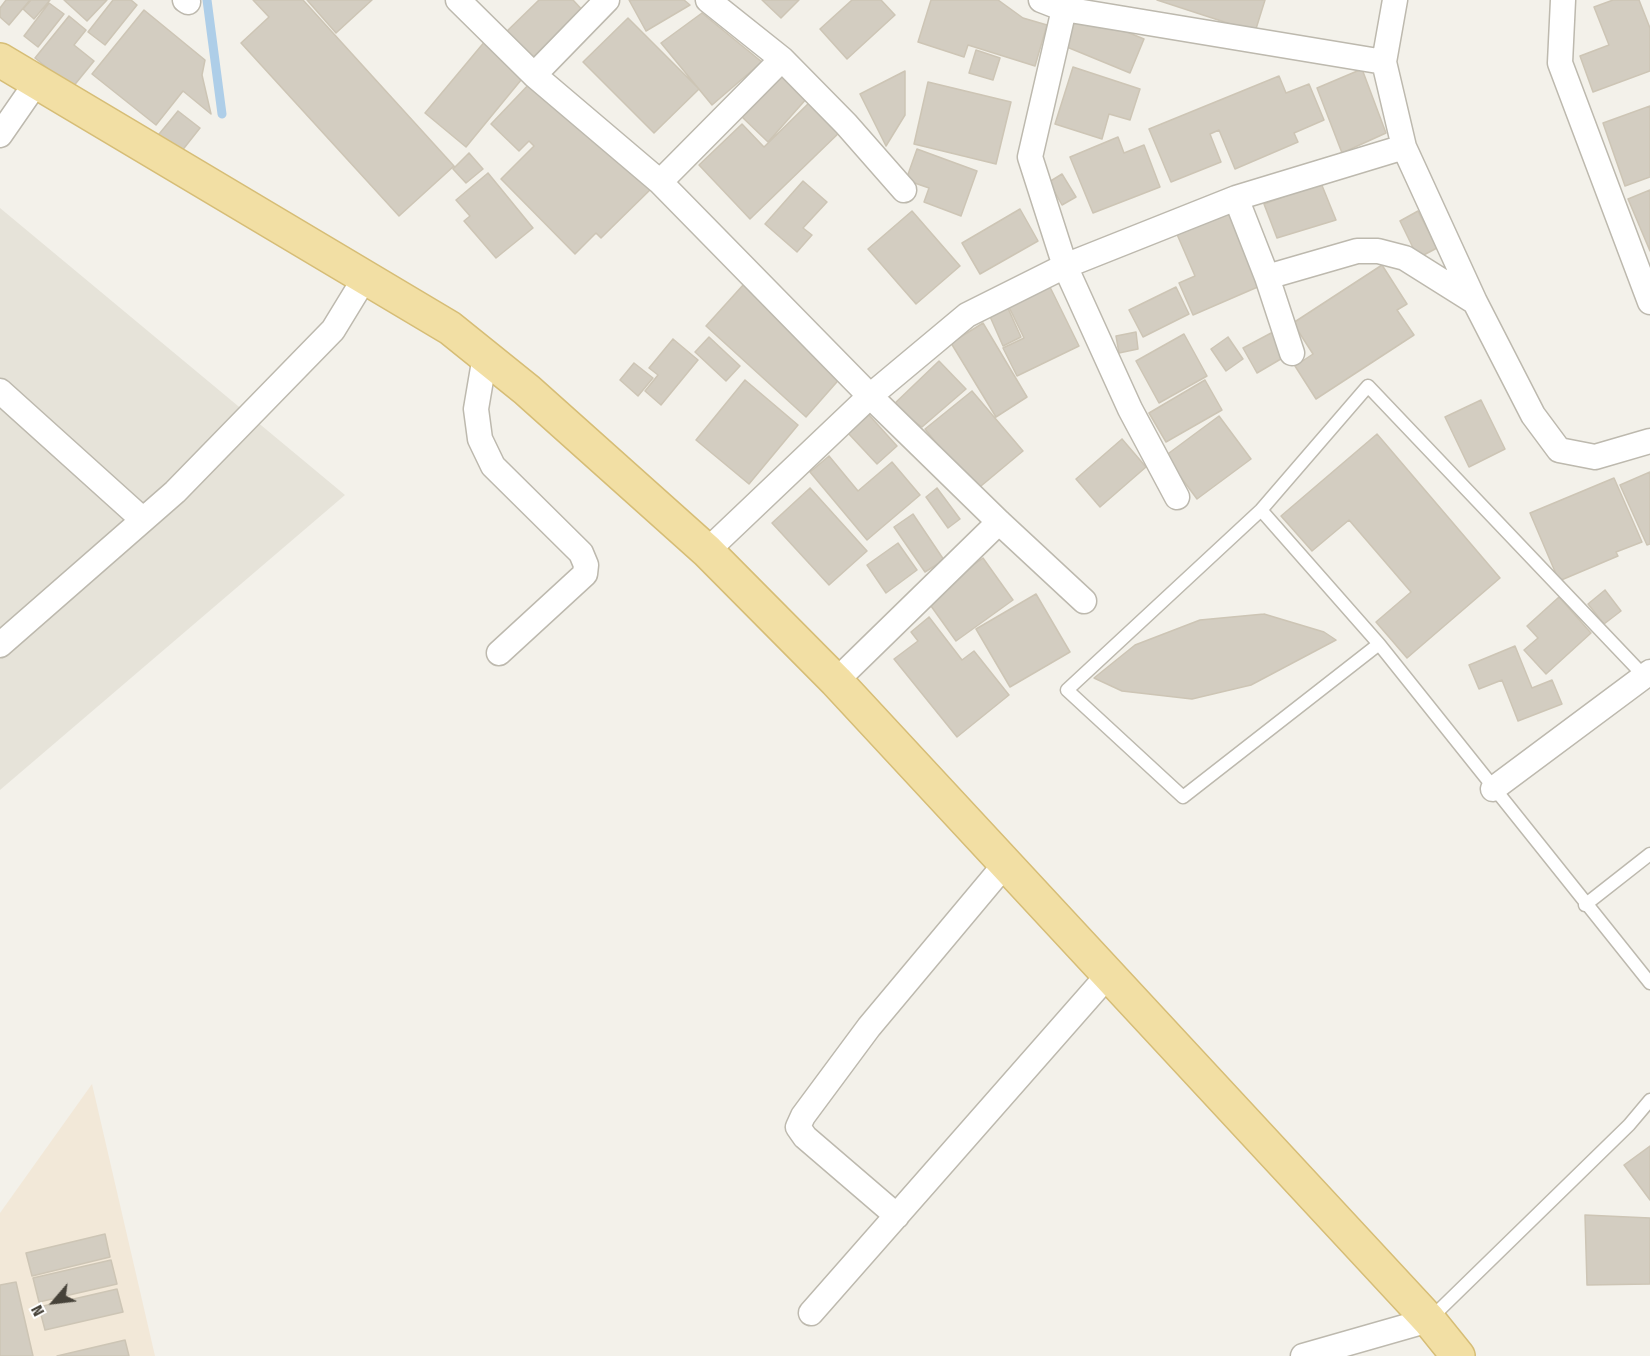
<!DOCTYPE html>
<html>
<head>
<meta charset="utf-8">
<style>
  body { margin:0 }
  #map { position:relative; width:1650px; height:1356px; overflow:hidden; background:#f3f1ea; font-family:"Fira Sans Condensed",sans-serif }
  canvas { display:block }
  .north { position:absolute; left:24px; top:1272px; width:60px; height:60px; -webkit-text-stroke:4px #fff; paint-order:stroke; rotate:242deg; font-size:16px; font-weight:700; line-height:24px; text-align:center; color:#464239 }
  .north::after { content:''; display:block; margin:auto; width:21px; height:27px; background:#464239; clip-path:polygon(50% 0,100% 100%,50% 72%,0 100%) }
</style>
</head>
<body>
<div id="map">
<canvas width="1650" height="1356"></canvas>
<div class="north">N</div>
</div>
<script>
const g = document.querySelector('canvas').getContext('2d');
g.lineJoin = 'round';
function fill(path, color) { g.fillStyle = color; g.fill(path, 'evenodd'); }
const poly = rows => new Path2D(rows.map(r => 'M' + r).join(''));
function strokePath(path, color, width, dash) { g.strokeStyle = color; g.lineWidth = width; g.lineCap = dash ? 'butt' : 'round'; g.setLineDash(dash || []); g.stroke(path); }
const residential = poly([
  [0,208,345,495,0,790]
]);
const commercial = poly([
  [92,1084,155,1356,0,1356,0,1213]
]);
const stream = poly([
  [207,0,222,114]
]);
const building = poly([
  [6,0,30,0,9,25,0,17,0,8,6,0],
  [31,0,50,0,34,19,23,9,31,0],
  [64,0,107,0,87,21,64,0],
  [113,0,131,0,137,5,105,45,88,32,113,0],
  [253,0,303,0,454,166,399,216,241,43,269,17,253,0],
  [307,0,372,0,336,33,307,0],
  [539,0,573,0,586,14,534,65,504,34,539,0],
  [629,0,684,0,690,5,646,31,629,0],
  [762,0,799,0,781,18,762,0],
  [852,0,881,0,895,15,847,59,820,29,852,0],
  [931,0,998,0,1023,18,1047,25,1035,66,968,45,964,57,918,42,931,0],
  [1157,0,1265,0,1255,32,1157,0],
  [1613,0,1639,0,1650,28,1650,71,1593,92,1580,56,1609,45,1594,7,1613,0],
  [49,3,64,14,38,47,24,36,49,3],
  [144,10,205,60,202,75,211,114,183,91,156,125,92,74,144,10],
  [1076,11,1144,39,1130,73,1062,45,1076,11],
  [702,13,762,62,712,105,661,43,702,13],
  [69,16,86,30,74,45,94,61,72,88,35,58,69,16],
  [628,18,699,89,654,133,583,62,628,18],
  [486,40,526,74,466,147,425,113,486,40],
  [976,50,1000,58,993,80,969,73,976,50],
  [1073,67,1140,89,1130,120,1109,114,1102,139,1055,124,1073,67],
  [785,69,808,97,768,142,741,116,785,69],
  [1362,69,1386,133,1342,153,1317,88,1362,69],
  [905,71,905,115,886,146,860,94,905,71],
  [1279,76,1286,93,1309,84,1324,120,1294,133,1298,142,1235,169,1219,130,1210,134,1221,162,1171,182,1149,129,1279,76],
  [533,80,653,187,601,238,596,233,575,254,501,179,534,146,529,141,519,151,491,124,533,80],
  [928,82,1011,102,996,164,914,144,928,82],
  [814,98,843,129,750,219,699,165,742,124,764,147,814,98],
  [1650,106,1650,177,1625,186,1603,123,1650,106],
  [178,111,200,128,177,157,155,139,178,111],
  [1118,137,1124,153,1144,145,1160,187,1093,213,1070,157,1118,137],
  [917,149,977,171,961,216,924,202,929,188,906,180,917,149],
  [469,153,483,169,466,183,453,169,469,153],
  [488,173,533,228,496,258,464,221,470,216,456,200,488,173],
  [1062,174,1076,197,1062,205,1049,182,1062,174],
  [803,181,827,202,803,228,812,235,797,252,765,224,803,181],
  [1321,183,1336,220,1277,238,1264,204,1321,183],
  [1650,190,1650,251,1628,199,1650,190],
  [1020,209,1038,241,980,274,962,243,1020,209],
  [1228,210,1260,286,1193,315,1179,283,1195,276,1176,232,1228,210],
  [912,211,960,266,916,304,868,249,912,211],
  [1418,211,1437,248,1418,258,1400,221,1418,211],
  [1382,265,1407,304,1397,310,1414,335,1316,399,1295,366,1313,354,1293,323,1382,265],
  [1048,283,1079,346,1017,376,1003,348,1024,338,1007,303,1048,283],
  [744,284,843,375,806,417,706,326,744,284],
  [1176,287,1189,314,1143,337,1129,310,1176,287],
  [1006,304,1021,337,1003,346,988,312,1006,304],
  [983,323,1027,397,996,417,951,343,983,323],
  [1136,332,1138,349,1119,353,1116,336,1136,332],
  [1273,332,1286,356,1257,373,1243,348,1273,332],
  [1184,334,1207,376,1159,403,1136,361,1184,334],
  [709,337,740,366,726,381,695,352,709,337],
  [1228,337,1243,359,1226,371,1211,349,1228,337],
  [673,339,698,360,661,405,645,391,658,375,649,368,673,339],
  [939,361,966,389,922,427,892,406,939,361],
  [634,363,653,378,638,396,620,380,634,363],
  [745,380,798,425,749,484,696,440,745,380],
  [1205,380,1222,410,1166,442,1149,413,1205,380],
  [972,391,1023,451,975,491,925,429,972,391],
  [1481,400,1505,449,1469,467,1445,417,1481,400],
  [869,415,897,446,877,464,848,433,869,415],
  [1219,416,1251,459,1197,499,1165,456,1219,416],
  [1377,434,1500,578,1407,658,1376,622,1411,592,1349,520,1312,551,1281,516,1377,434],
  [1122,439,1146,467,1100,507,1076,479,1122,439],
  [829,456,858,491,892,462,920,495,867,540,810,472,829,456],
  [1650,472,1650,544,1647,545,1620,485,1650,472],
  [1614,478,1642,542,1616,552,1618,556,1559,581,1530,513,1614,478],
  [810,488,867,551,829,585,772,523,810,488],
  [937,488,960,519,948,528,926,497,937,488],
  [913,514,944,560,925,572,894,527,913,514],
  [898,543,917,570,886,593,867,565,898,543],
  [983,558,1013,600,956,641,926,599,983,558],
  [1605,590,1621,611,1604,624,1588,604,1605,590],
  [1036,594,1070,652,1010,687,976,629,1036,594],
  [1559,597,1591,633,1546,674,1524,650,1538,638,1527,626,1559,597],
  [1264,614,1324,632,1336,640,1251,685,1192,699,1122,691,1094,678,1135,645,1200,620,1264,614],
  [929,617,962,660,974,651,1009,695,957,737,894,659,918,641,911,632,929,617],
  [1515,646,1532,688,1552,680,1562,704,1518,721,1502,680,1479,689,1469,665,1515,646],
  [1650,1146,1650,1200,1624,1165,1650,1146],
  [1585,1215,1650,1218,1650,1284,1587,1285,1585,1215],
  [105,1234,110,1257,32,1276,26,1253,105,1234],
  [111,1260,117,1284,39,1302,33,1278,111,1260],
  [16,1282,33,1356,0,1356,0,1285,16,1282],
  [117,1289,123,1312,45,1330,39,1307,117,1289],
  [125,1340,129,1356,57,1356,125,1340]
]);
const service = poly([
  [1261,510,1379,644,1650,983],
  [1379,644,1183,797,1067,690,1261,510,1368,386,1647,679],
  [1585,905,1650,854],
  [1430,1319,1629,1125,1650,1100]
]);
const minor = poly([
  [185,0,188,2],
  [458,0,534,75,660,182,870,396,707,551],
  [708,0,782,59,846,124,904,190],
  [1041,0,1064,9,1030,157,1065,266,1130,409,1177,497],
  [1067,0,1064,9,1384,62],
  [1395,0,1384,62,1404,147,1475,302,1533,415,1559,450,1595,457,1650,441],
  [1563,0,1560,63,1650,302],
  [534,75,607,0],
  [0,135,36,83],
  [660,182,782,59],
  [1236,198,1267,277,1357,251,1378,251,1405,258,1475,302],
  [1267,277,1292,353],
  [485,356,476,409,480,439,493,466,581,553,586,565,585,574,499,653],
  [0,391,142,519],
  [1084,601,999,522,870,396,967,315,1065,266,1236,198,1404,147],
  [0,645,175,492,333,330,366,276],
  [836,681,999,522],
  [1493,789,1650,672],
  [897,1216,805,1137,798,1127,803,1116,869,1027,1007,862],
  [811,1313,1109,974],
  [1303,1356,1429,1320]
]);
const primary = poly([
  [0,60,450,328,527,390,707,551,836,681,1429,1320,1458,1356]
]);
fill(residential, '#e6e3d9');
fill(commercial, '#f2e8d8');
strokePath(stream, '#aecee8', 9);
fill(building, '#d3cdc1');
strokePath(building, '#cdc5b5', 1.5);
strokePath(service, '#bdb9ae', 15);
strokePath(minor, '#bdb9ae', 27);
strokePath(primary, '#d6bd76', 36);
strokePath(service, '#fff', 12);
strokePath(minor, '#fff', 24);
strokePath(primary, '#f2dfa4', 33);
</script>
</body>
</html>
